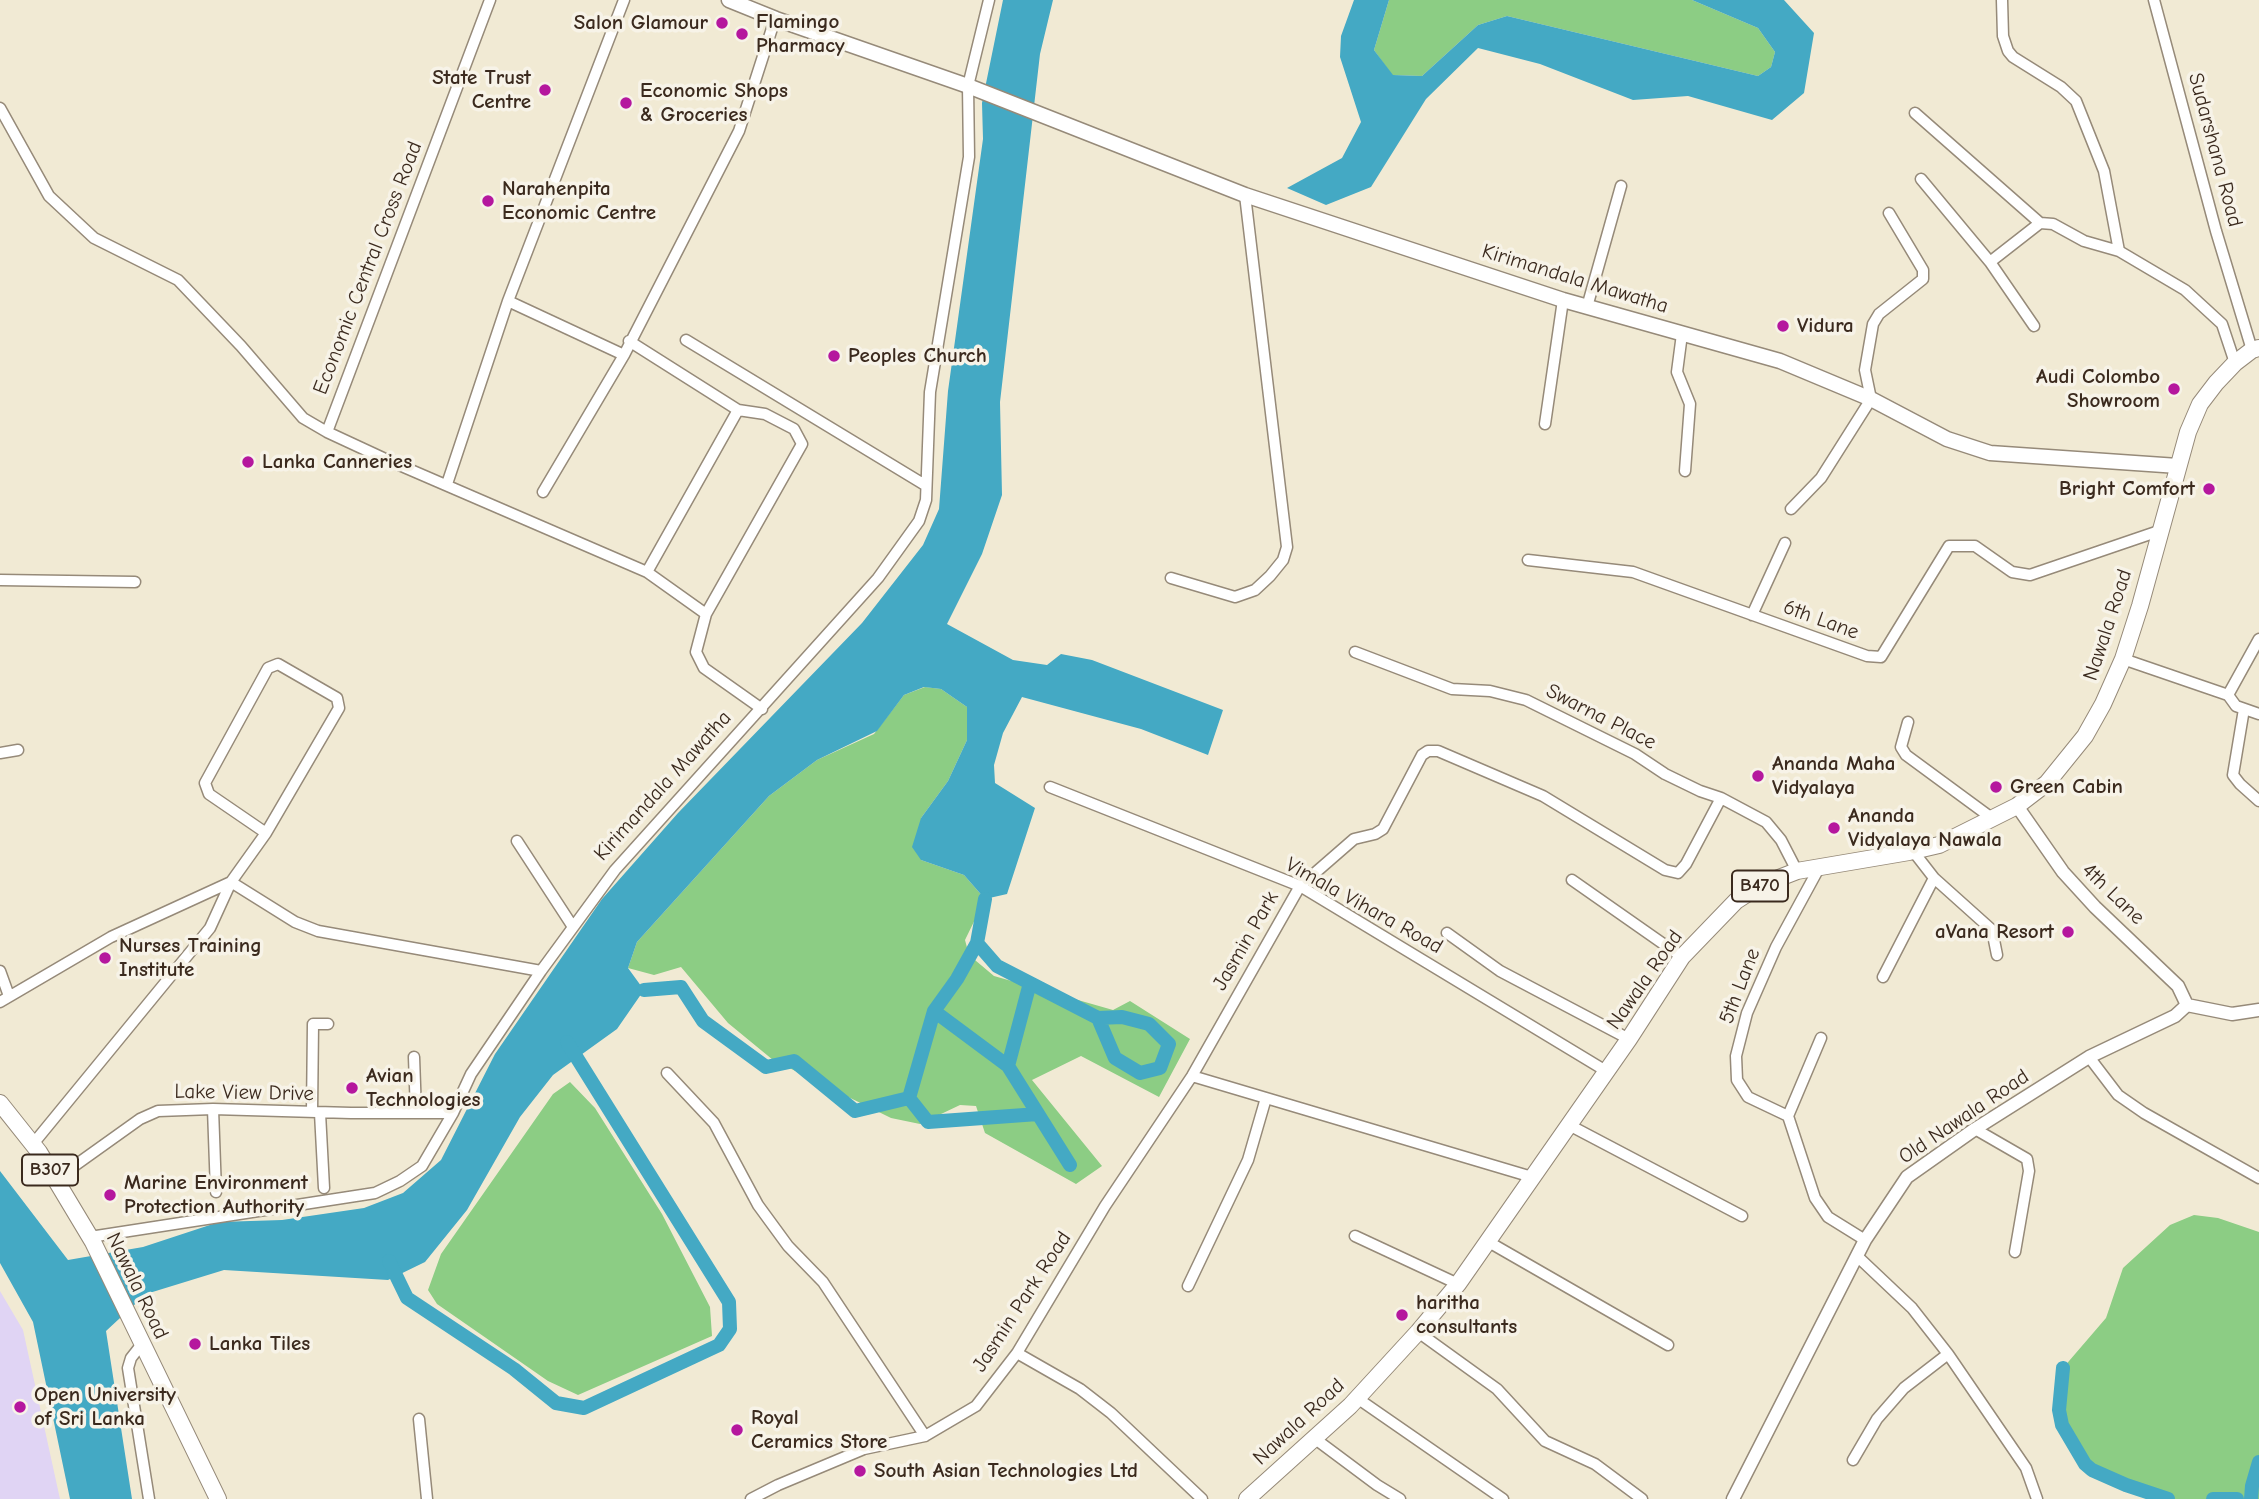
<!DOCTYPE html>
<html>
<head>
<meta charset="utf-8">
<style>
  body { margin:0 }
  canvas { display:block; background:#f1ead4 }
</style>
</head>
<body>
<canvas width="2259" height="1499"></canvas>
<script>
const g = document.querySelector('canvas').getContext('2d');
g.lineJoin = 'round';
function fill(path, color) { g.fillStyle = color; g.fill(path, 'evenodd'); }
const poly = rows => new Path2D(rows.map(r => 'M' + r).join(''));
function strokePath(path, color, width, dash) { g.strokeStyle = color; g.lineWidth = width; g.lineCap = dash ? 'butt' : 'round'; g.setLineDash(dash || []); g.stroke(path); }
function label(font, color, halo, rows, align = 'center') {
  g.font = font + ' "Comic Neue",sans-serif'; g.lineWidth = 7; g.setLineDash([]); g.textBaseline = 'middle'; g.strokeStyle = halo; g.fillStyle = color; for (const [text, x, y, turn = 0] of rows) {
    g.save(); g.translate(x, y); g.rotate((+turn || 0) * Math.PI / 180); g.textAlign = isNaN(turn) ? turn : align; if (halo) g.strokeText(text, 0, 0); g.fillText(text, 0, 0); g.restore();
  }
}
const built = poly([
  [0,1291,23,1330,60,1499,0,1499]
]);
const green = poly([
  [1389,0,1692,0,1758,28,1775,52,1771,67,1758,76,1507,16,1478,25,1422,76,1392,75,1374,50],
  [925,687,941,689,967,707,967,740,948,781,921,818,921,860,964,875,985,899,965,940,969,955,994,976,1113,1010,1130,1001,1190,1039,1159,1097,1081,1056,1032,1080,1102,1166,1076,1184,985,1133,976,1106,960,1105,920,1124,891,1118,773,1060,728,1023,681,967,654,975,628,968,637,942,769,796,817,760,874,734,904,695],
  [570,1082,595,1108,662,1214,710,1307,712,1336,578,1395,548,1381,437,1304,428,1290,441,1254,553,1094],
  [2194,1215,2218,1218,2259,1232,2259,1499,2168,1499,2126,1485,2092,1470,2085,1464,2062,1425,2059,1410,2063,1368,2106,1318,2123,1268,2170,1225]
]);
const water = poly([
  [1003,0,1053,0,1040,54,1000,402,1002,495,982,554,947,624,1013,660,1047,665,1061,654,1092,660,1223,710,1208,755,1141,729,1022,697,1003,733,994,765,995,783,1035,808,1007,894,985,899,964,875,921,860,912,847,921,818,948,781,967,740,967,707,941,689,924,687,904,695,877,731,817,760,769,796,637,942,628,968,644,990,617,1029,553,1075,520,1117,467,1210,425,1262,388,1280,224,1270,146,1294,106,1331,132,1499,70,1499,33,1322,0,1263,0,1171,68,1260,143,1247,219,1222,282,1220,364,1208,403,1193,441,1160,495,1054,602,899,678,813,862,623,923,545,939,509,948,391,983,139,982,103],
  [1354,0,1389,0,1374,50,1393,75,1422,76,1478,25,1507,16,1758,76,1771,67,1775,52,1758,28,1692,0,1784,0,1814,33,1804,93,1772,120,1688,96,1633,100,1540,64,1478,48,1426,99,1371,187,1326,205,1287,188,1342,158,1361,122,1340,57,1341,36]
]);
const canal = poly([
  [985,899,977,943,997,966,1098,1018,1122,1017,1149,1024,1169,1044,1160,1068,1140,1073,1115,1058,1098,1018],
  [644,990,681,987,703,1021,766,1067,794,1061,855,1111,909,1098,934,1011,957,979,977,943],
  [934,1011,1008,1066,1070,1165],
  [1008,1066,1030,983],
  [909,1098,928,1122,1038,1114],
  [389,1261,407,1298,514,1369,556,1403,584,1408,719,1345,730,1329,729,1302,567,1042],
  [2063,1368,2059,1410,2062,1425,2085,1464,2092,1470,2126,1485,2168,1499],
  [2213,1499,2237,1499],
  [2251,1499,2252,1486,2259,1462]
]);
const minor = poly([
  [2002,0,2003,36,2008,51,2013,57,2061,87,2076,101,2104,171,2119,251,2185,290,2222,324,2235,363],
  [2154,0,2216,231,2252,350],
  [0,108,49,196,94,238,178,280,241,346,303,418,327,432,383,458,647,572,738,410,765,414,794,429,802,444,706,614,647,572],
  [1915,113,2040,223,2053,224,2084,241,2119,251],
  [1921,179,1990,262,2034,326],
  [1990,262,2040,223],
  [508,301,624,355],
  [1587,307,1621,186],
  [1682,334,1677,372,1690,404,1685,471],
  [686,340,925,485],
  [629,341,738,410],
  [1545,424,1563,300],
  [327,432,490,0],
  [447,484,508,301,624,0],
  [543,492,624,355,739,131,775,19],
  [1791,509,1821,478,1871,399,1865,370,1873,324,1879,314,1923,279,1923,270,1889,213],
  [1528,560,1633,572,1867,656,1881,657,1949,546,1975,546,2012,572,2030,575,2159,531],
  [1171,578,1235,597,1255,590,1270,576,1283,560,1287,547,1245,195],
  [0,580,135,582],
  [706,614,696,652,704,668,762,709],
  [1752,615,1785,543],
  [1355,652,1452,689,1490,691,1526,700,1635,754,1665,774,1700,791,1721,798,1766,822,1781,840,1797,871],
  [2123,659,2228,695,2236,706,2259,714],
  [2228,695,2259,639],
  [2244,709,2233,775,2240,784,2259,801],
  [1908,722,1901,747,1906,755,1993,819],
  [0,753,18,750],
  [1050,787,1300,886,1606,1071],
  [517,841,573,927],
  [1819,868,1776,947,1747,1013,1736,1056,1737,1080,1748,1097,1788,1116,1815,1198,1828,1217,1865,1240],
  [1934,878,1992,930,1997,955],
  [1572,880,1682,957],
  [1447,933,1500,971,1629,1039],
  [0,971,9,996],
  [1883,977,1934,878,1913,851],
  [0,1002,111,937,231,882,295,922,318,931,541,971,615,870,878,578,919,521,926,500,930,392,969,157,968,86,989,0],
  [414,1057,416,1113],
  [2089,1057,2118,1095,2144,1113,2259,1178],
  [667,1073,714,1123,758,1205,788,1246,823,1282,925,1436],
  [1192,1076,1532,1177],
  [213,1109,216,1192],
  [312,1112,313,1024,328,1024],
  [320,1113,324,1188],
  [1788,1116,1821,1038],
  [1569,1125,1742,1216],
  [1975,1129,2027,1159,2029,1171,2015,1252],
  [33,1144,210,928,231,882,266,833,339,708,337,698,278,664,268,668,205,783,209,794,266,833],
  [56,1179,140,1119,158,1111,213,1109,351,1113,453,1113],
  [1355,1236,1458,1284],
  [90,1237,375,1193,400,1181,422,1166,453,1113,471,1074,541,971],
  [1487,1241,1668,1345],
  [1857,1256,1912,1308,1948,1354,2026,1468,2037,1499],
  [1188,1286,1248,1160,1266,1098],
  [1418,1332,1497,1389,1545,1441,1595,1464,1642,1499],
  [142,1344,131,1358,128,1368,149,1499],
  [1017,1353,1080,1389,1111,1413,1202,1499],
  [1357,1398,1503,1499],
  [419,1419,427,1499],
  [1314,1438,1377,1485,1400,1499],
  [1853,1460,1877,1419,1904,1388,1948,1354],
  [751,1499,778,1485,864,1449,925,1436,976,1406,1017,1353,1105,1206,1192,1076,1300,886,1354,839,1375,834,1383,829,1422,755,1428,751,1438,751,1543,796,1665,870,1678,873,1686,864,1721,798]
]);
const tertiary = poly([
  [2017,806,2063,872,2095,907,2178,986,2187,1005],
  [1733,1499,1865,1240,1907,1177,1975,1129,2089,1057,2175,1016,2187,1005,2232,1014,2259,1010]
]);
const secondary = poly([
  [729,0,776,19,968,86,1245,195,1563,300,1780,361,1871,399,1947,439,1990,453,2178,466]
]);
const primary = poly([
  [0,1103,39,1152,93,1242,218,1499],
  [1247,1499,1350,1406,1418,1332,1458,1284,1629,1039,1682,957,1736,901,1761,885,1797,871,1909,852,1939,845,2017,806,2047,783,2085,736,2103,704,2123,659,2140,606,2188,432,2200,404,2216,383,2235,363,2252,350,2259,348]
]);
const markers = [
  [722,23,7,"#b5179e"],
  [742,34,7,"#b5179e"],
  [545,90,7,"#b5179e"],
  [626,103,7,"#b5179e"],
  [488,201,7,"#b5179e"],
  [1783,326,7,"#b5179e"],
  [834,356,7,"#b5179e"],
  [2174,389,7,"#b5179e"],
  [248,462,7,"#b5179e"],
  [2209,489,7,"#b5179e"],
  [1758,776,7,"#b5179e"],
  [1996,787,7,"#b5179e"],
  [1834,828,7,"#b5179e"],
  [2068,932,7,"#b5179e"],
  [105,958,7,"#b5179e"],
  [352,1088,7,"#b5179e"],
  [110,1195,7,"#b5179e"],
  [1402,1315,7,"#b5179e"],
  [195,1344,7,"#b5179e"],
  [20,1407,7,"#b5179e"],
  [737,1430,7,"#b5179e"],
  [860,1471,7,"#b5179e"]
];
const shields = [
  [1760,886,56],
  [50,1170,56]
];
const shieldNames = [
  ["B470",1760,886],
  ["B307",50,1170]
];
const poiNames = [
  ["Flamingo",756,22],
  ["Pharmacy",756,46],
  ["Salon Glamour",708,23,"right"],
  ["State Trust",531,78,"right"],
  ["Centre",531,102,"right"],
  ["Economic Shops",640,91],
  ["& Groceries",640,115],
  ["Narahenpita",502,189],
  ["Economic Centre",502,213],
  ["Vidura",1797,326],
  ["Peoples Church",848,356],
  ["Audi Colombo",2160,377,"right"],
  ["Showroom",2160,401,"right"],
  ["Lanka Canneries",262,462],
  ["Bright Comfort",2195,489,"right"],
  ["Ananda Maha",1772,764],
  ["Vidyalaya",1772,788],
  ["Green Cabin",2010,787],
  ["Ananda",1848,816],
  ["Vidyalaya Nawala",1848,840],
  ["aVana Resort",2054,932,"right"],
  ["Nurses Training",119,946],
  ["Institute",119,970],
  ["Avian",366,1076],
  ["Technologies",366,1100],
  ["Marine Environment",124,1183],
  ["Protection Authority",124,1207],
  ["haritha",1416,1303],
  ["consultants",1416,1327],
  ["Lanka Tiles",209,1344],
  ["Open University",34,1395],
  ["of Sri Lanka",34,1419],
  ["Royal",751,1418],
  ["Ceramics Store",751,1442],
  ["South Asian Technologies Ltd",874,1471]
];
const streetNames = [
  ["Sudarshana Road",2215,150,75],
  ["Economic Central Cross Road",368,268,-69],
  ["Kirimandala Mawatha",1575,279,17],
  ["6th Lane",1821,620,20],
  ["Nawala Road",2108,625,-72],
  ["Swarna Place",1601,717,27],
  ["Kirimandala Mawatha",663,786,-48],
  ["4th Lane",2113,894,44],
  ["Vimala Vihara Road",1364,906,29],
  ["Jasmin Park",1246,941,-60],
  ["Nawala Road",1645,980,-55],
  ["5th Lane",1740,986,-69],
  ["Lake View Drive",244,1093,1],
  ["Old Nawala Road",1964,1117,-34],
  ["Nawala Road",137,1286,64],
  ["Jasmin Park Road",1022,1302,-57],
  ["Nawala Road",1299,1422,-43]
];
fill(built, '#e0d4f4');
fill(green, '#8ccd84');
fill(water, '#44a9c4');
strokePath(canal, '#44a9c4', 14);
strokePath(minor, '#968a79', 13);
strokePath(tertiary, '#968a79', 15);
strokePath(secondary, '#968a79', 17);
strokePath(primary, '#968a79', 18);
strokePath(minor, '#fff', 10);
strokePath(tertiary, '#fff', 12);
strokePath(secondary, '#fff', 14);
strokePath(primary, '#fff', 16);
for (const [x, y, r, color] of markers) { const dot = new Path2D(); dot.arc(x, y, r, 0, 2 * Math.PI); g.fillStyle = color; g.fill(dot); strokePath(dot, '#f7f3e8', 2.5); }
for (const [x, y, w] of shields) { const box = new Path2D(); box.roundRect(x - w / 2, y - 15.5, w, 31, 5); g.fillStyle = '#f7f3e8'; g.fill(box); strokePath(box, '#3b2a1e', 2); }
label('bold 19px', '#3b2a1e', null, shieldNames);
label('bold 21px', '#3b2a1e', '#f7f3e8', poiNames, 'left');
label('21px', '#3b2a1e', '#f7f3e8', streetNames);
</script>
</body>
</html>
